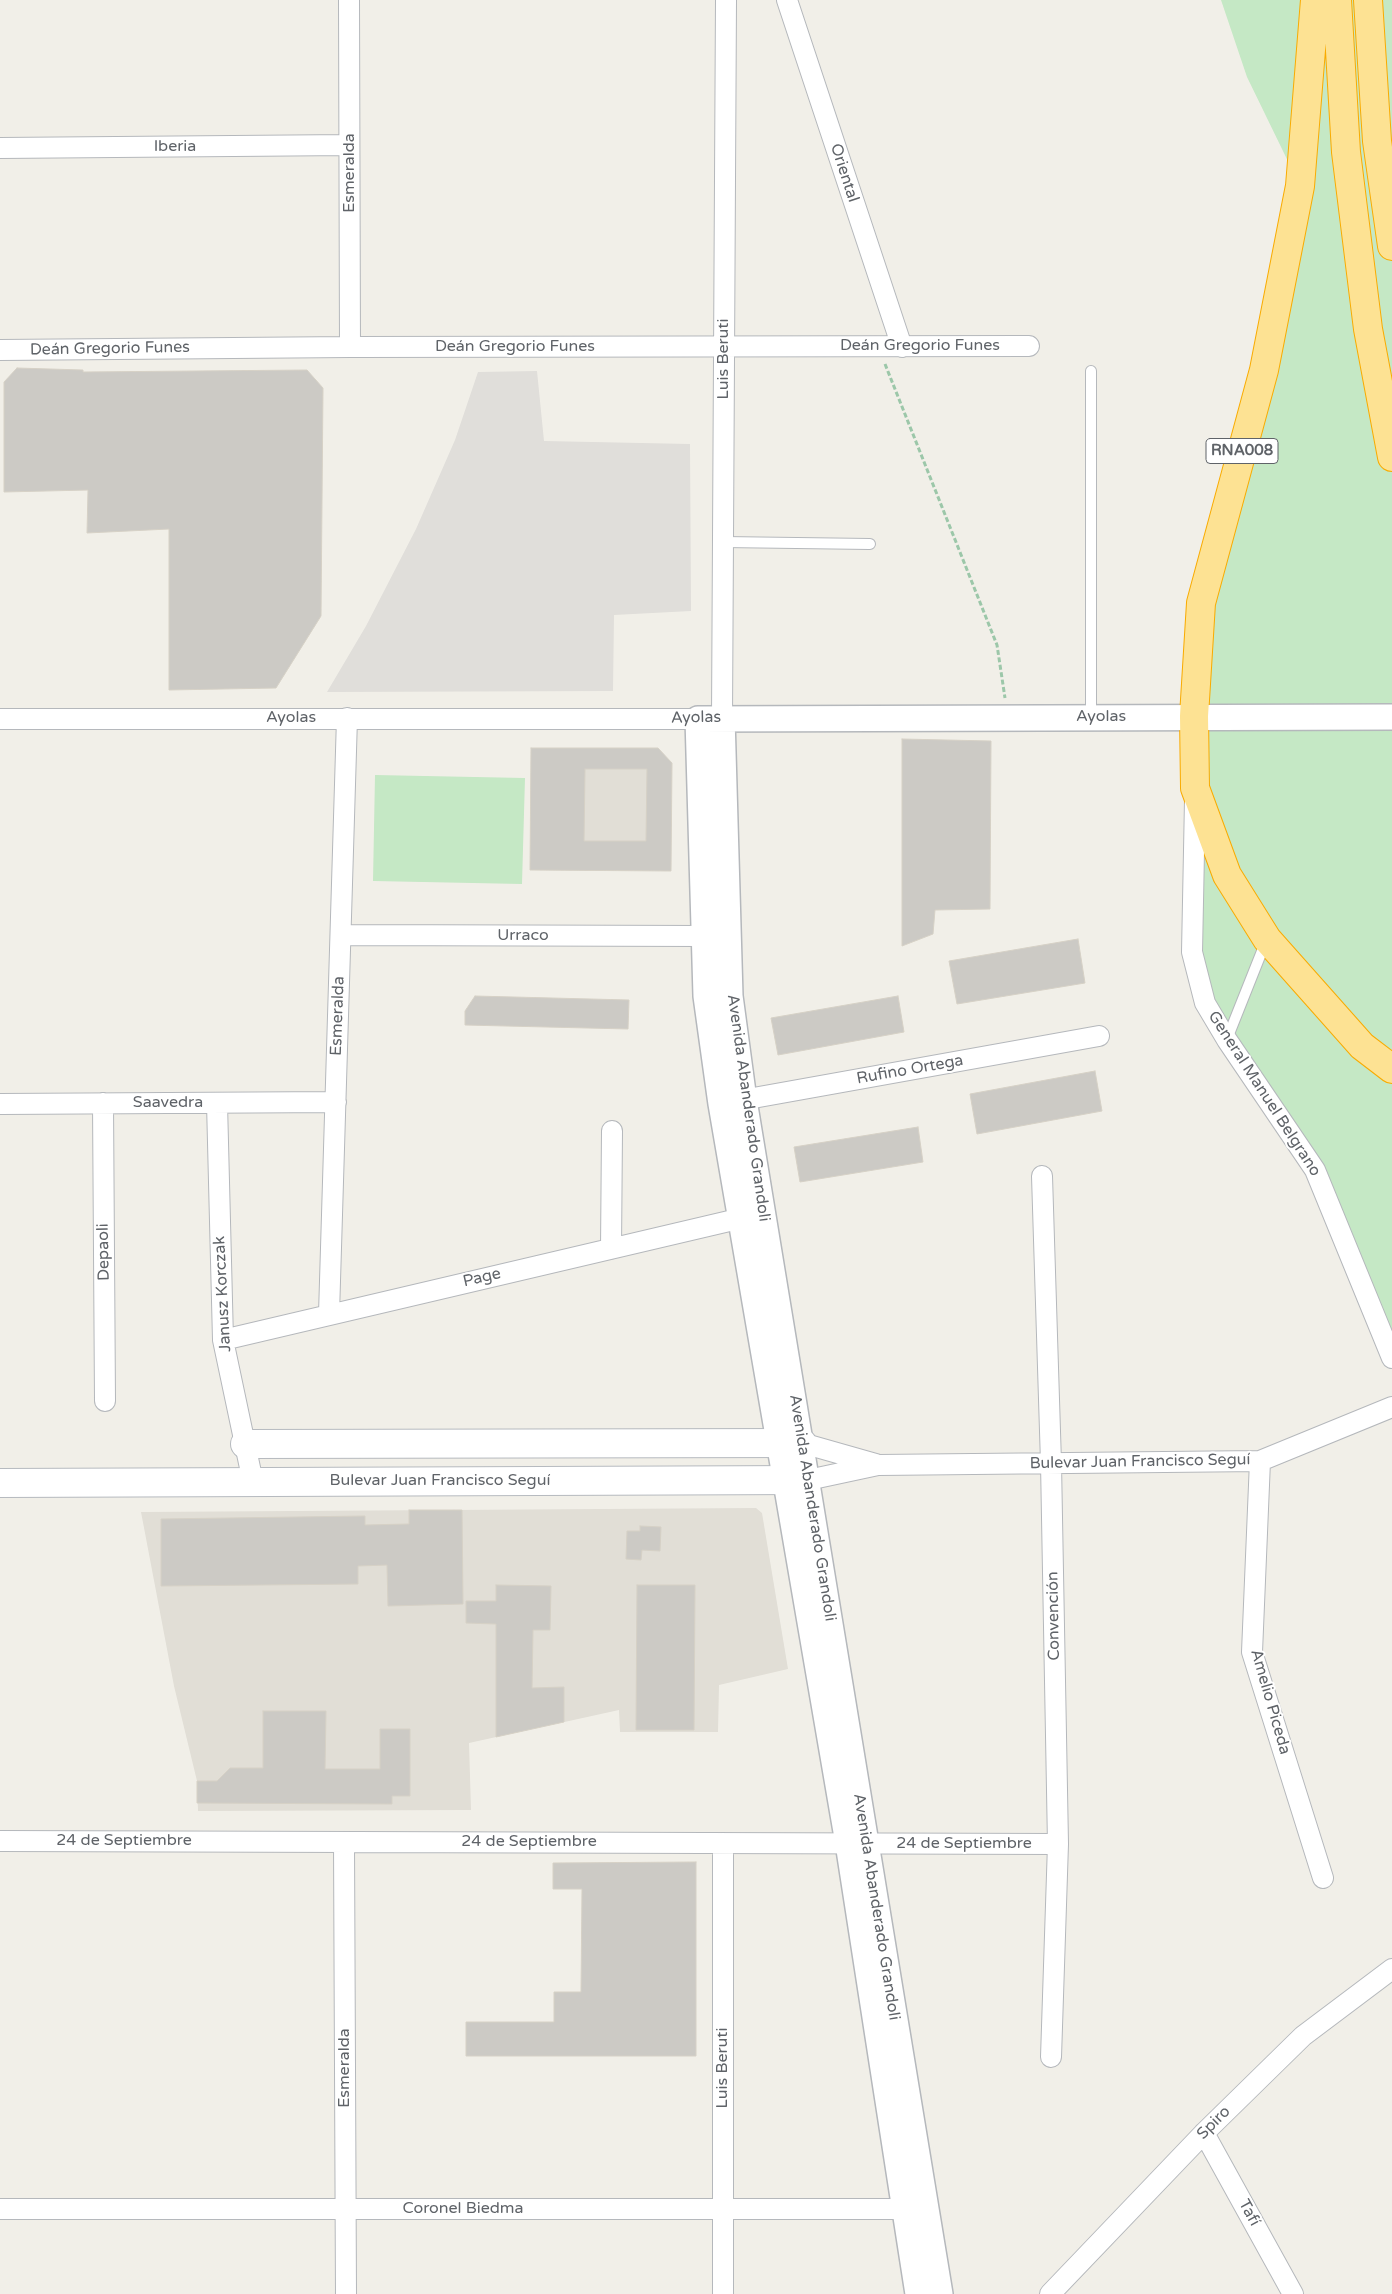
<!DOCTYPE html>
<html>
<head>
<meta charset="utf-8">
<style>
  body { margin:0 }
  canvas { display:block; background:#f1efe8 }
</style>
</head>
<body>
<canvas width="1392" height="2294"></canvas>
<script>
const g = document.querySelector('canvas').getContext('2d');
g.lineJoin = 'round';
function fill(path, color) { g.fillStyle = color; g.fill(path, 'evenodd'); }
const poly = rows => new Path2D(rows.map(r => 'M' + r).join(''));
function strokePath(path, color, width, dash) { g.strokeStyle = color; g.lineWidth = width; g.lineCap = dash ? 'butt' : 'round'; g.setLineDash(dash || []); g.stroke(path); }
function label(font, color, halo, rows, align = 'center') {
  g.font = font + ' "Varela Round",sans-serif'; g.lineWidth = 4; g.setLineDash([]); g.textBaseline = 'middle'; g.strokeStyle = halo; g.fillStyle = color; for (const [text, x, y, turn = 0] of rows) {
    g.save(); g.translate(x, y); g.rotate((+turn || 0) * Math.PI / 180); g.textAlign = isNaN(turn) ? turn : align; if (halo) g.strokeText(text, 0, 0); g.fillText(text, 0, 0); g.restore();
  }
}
const industrial = poly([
  [537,371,544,441,690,444,691,611,614,615,613,691,327,692,366,626,416,529,455,440,478,372]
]);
const education = poly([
  [531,748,658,748,671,871,530,870],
  [756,1508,762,1513,788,1669,719,1685,718,1732,620,1732,619,1710,469,1743,471,1810,198,1811,197,1781,174,1686,141,1512]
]);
const green = poly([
  [1221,0,1392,0,1392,1358,1315,1170,1227,1040,1192,952,1201,603,1300,186,1247,77],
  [375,775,525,778,522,884,373,881]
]);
const building = poly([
  [17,368,83,370,83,372,307,370,323,388,321,616,276,688,169,690,169,529,87,533,88,490,4,492,4,382,17,368],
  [902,739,991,741,990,909,935,910,933,934,902,946,902,739],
  [531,748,658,748,672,763,671,871,530,870,531,748],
  [585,769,647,769,646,841,584,841,585,769],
  [1078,939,1085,983,957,1004,949,961,1078,939],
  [475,996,629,1000,628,1029,465,1025,465,1011,475,996],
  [898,996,904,1032,778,1055,771,1018,898,996],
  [1095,1071,1102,1111,977,1134,970,1094,1095,1071],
  [918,1127,923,1162,800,1182,794,1147,918,1127],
  [409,1510,462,1510,463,1604,388,1606,387,1565,358,1566,358,1584,161,1586,161,1519,365,1516,365,1525,409,1524,409,1510],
  [640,1526,661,1527,660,1551,642,1550,641,1560,626,1559,627,1531,640,1531,640,1526],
  [496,1585,551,1586,550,1630,533,1630,532,1688,564,1687,564,1722,496,1737,496,1624,466,1623,466,1601,496,1601,496,1585],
  [637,1585,695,1585,694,1730,636,1730,637,1585],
  [263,1711,326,1711,325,1769,380,1769,380,1729,410,1729,410,1796,392,1796,392,1804,197,1803,197,1781,217,1781,230,1768,263,1768,263,1711],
  [696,1862,696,2056,466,2056,466,2022,554,2022,554,1992,581,1992,582,1889,553,1889,553,1863,696,1862]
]);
const path = poly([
  [885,364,997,645,1005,698]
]);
const service = poly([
  [723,542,870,544],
  [1091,717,1091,371],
  [1227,1039,1266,941]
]);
const minor = poly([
  [349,0,350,347],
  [787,0,902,347],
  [0,148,349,145],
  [0,350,350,347,1029,346],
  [722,717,726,0],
  [0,719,698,719],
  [1195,800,1192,952,1205,1003,1227,1040,1315,1170,1392,1358],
  [341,935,705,936],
  [731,1102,1099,1036],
  [103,1103,105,1401],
  [217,1103,223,1340,253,1482],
  [0,1104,336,1102],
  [1042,1176,1051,1463,1058,1844,1051,2057],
  [611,1249,612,1131],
  [329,1314,347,718],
  [223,1340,742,1218],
  [802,1443,876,1464],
  [1260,1461,1252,1652,1323,1878],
  [808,1480,878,1465,1260,1461,1392,1407],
  [0,1841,1058,1844],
  [344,1842,346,2294],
  [723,1843,723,2294],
  [1204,2133,1293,2294],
  [0,2209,918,2209],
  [1050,2294,1204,2133,1303,2036,1392,1969]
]);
const tertiary = poly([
  [722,717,730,996,744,1100,940,2294],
  [918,2294,848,1843,721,1104,706,996,698,719,1392,717]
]);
const secondary = poly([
  [245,1444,802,1443],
  [0,1483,808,1480]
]);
const motorway = poly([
  [1315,0,1300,186,1264,370,1201,603,1194,716,1195,788,1227,875,1267,939,1362,1046,1392,1069],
  [1337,0,1346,152,1368,329,1392,457],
  [1368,0,1377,141,1392,246]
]);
const shields = [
  [1242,451,72]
];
const shieldNames = [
  ["RNA008",1242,451]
];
const streetNames = [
  ["Iberia",175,147],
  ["Esmeralda",350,173,-90],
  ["Oriental",844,173,72],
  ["Deán Gregorio Funes",920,346],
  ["Deán Gregorio Funes",515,347],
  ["Deán Gregorio Funes",110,349,-1],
  ["Luis Beruti",724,359,-90],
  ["Ayolas",1101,717],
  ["Ayolas",291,718],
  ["Ayolas",696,718,-1],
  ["Urraco",523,936],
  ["Esmeralda",338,1016,-88],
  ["Rufino Ortega",910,1070,-10],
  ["General Manuel Belgrano",1264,1094,57],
  ["Saavedra",168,1103],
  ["Avenida Abanderado Grandoli",748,1108,82],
  ["Depaoli",104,1252,-91],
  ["Page",482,1278,-13],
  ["Janusz Korczak",223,1294,-93],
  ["Bulevar Juan Francisco Seguí",1140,1462,-1],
  ["Bulevar Juan Francisco Seguí",440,1481],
  ["Avenida Abanderado Grandoli",812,1508,81],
  ["Convención",1054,1616,-91],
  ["Amelio Piceda",1270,1702,74],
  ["24 de Septiembre",124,1841],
  ["24 de Septiembre",529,1842],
  ["24 de Septiembre",964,1844],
  ["Avenida Abanderado Grandoli",876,1907,81],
  ["Esmeralda",345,2068,-90],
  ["Luis Beruti",723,2068,-90],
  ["Spiro",1214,2123,-45],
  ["Coronel Biedma",463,2209],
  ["Tafí",1249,2213,61]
];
fill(industrial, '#e0deda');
fill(education, '#e1ded6');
fill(green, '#c5e8c5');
fill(building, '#cccac5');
strokePath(building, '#d6d1c6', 1);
strokePath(service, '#b5b8bc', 12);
strokePath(minor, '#b5b8bc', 22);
strokePath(tertiary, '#b5b8bc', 28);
strokePath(secondary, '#b6babf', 30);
strokePath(motorway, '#f9ab00', 30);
strokePath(path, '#9cc7a9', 3, [5, 2.5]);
strokePath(service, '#fff', 10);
strokePath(minor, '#fff', 20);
strokePath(tertiary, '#fff', 25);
strokePath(secondary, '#fff', 28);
strokePath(motorway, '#fde293', 28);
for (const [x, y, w] of shields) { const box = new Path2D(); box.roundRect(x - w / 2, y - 12.5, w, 25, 4); g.fillStyle = '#fff'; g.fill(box); strokePath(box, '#5f6368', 1); }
label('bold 15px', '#5f6368', null, shieldNames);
label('16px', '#5f6368', '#fff', streetNames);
</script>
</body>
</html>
